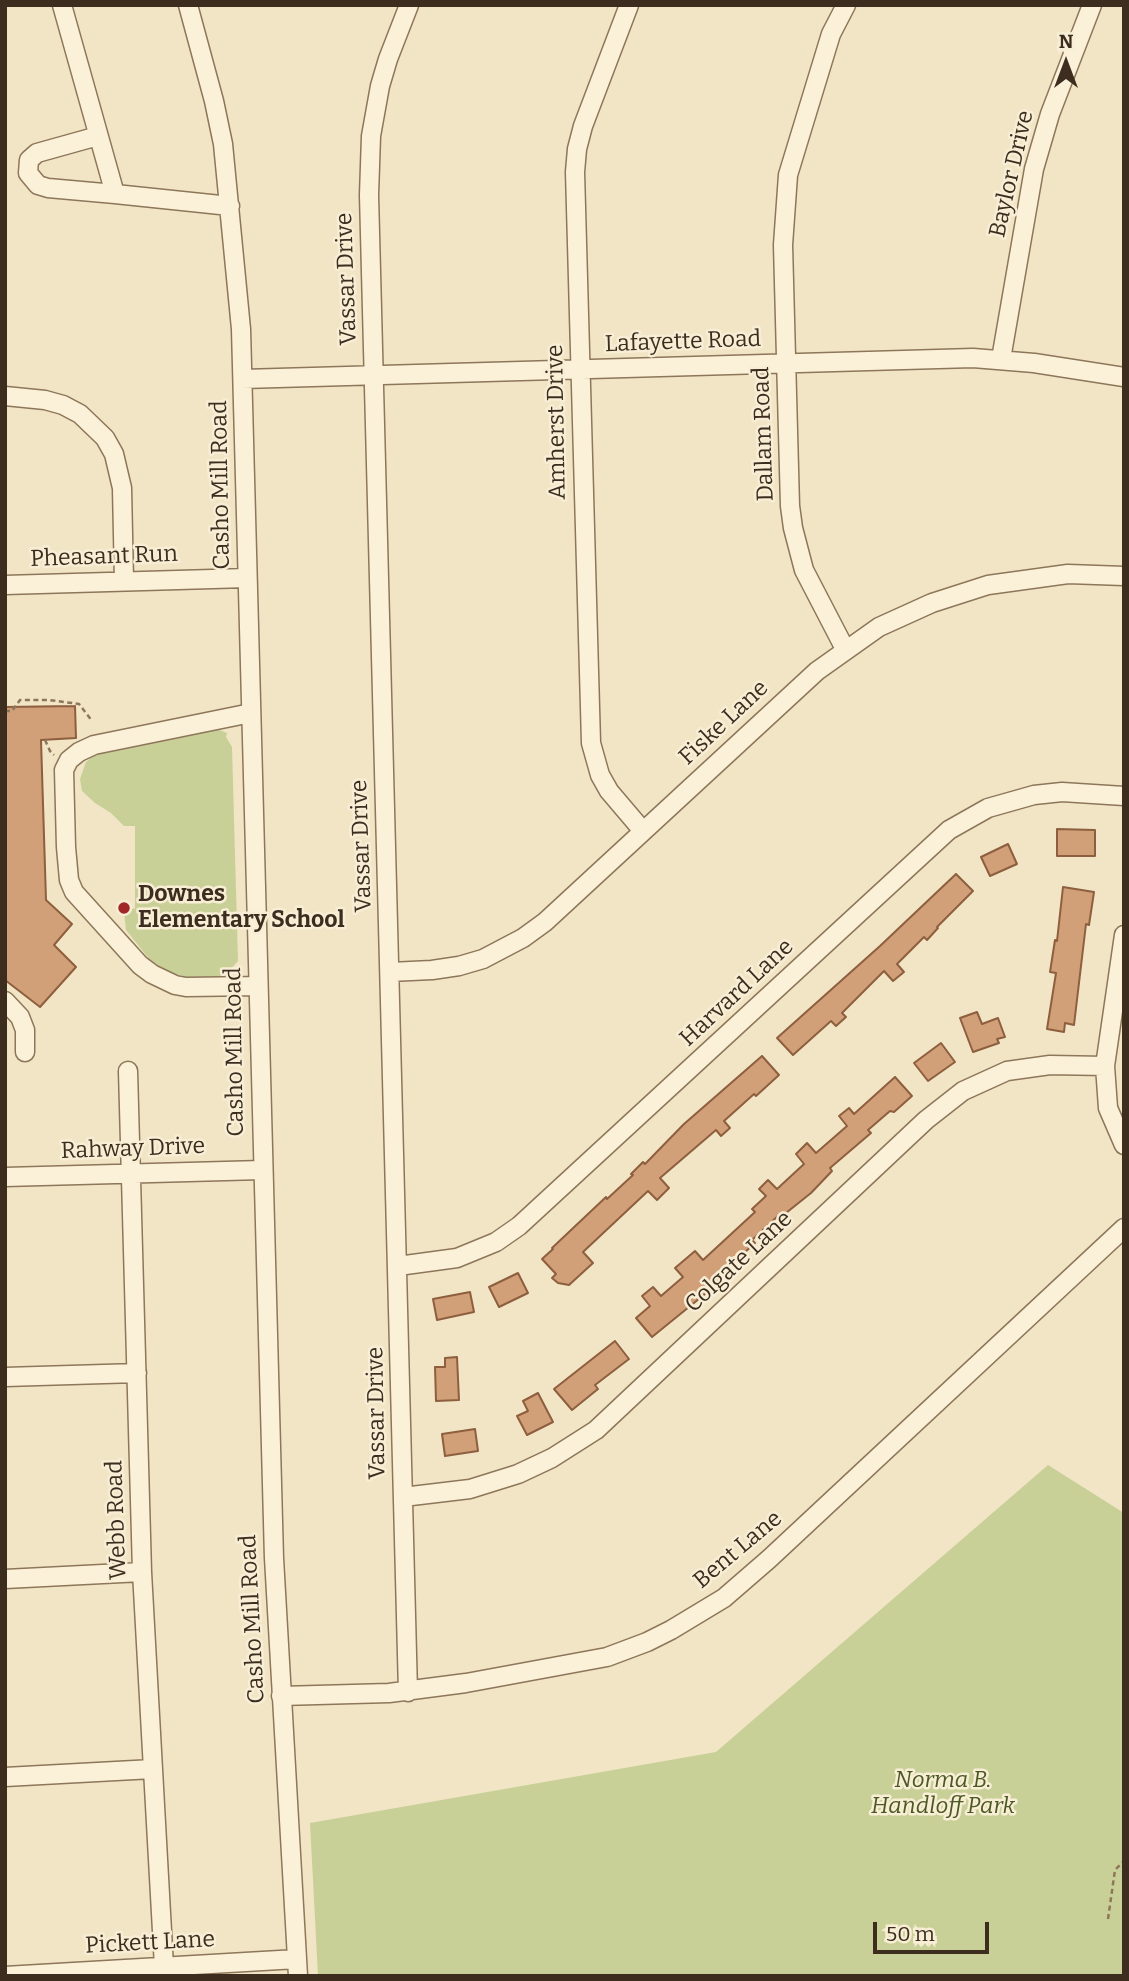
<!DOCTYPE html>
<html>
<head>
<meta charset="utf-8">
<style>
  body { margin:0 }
  #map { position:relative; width:1129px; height:1981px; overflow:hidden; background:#f1e5c5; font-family:Bitter,serif }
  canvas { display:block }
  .frame { position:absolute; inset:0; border:7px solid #3c2d1e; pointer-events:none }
  .north { position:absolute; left:1031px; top:28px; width:70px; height:70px; -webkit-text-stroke:5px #f8eed5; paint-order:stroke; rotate:0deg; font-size:19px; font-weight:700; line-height:28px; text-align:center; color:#3c2d1e }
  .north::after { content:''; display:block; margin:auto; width:24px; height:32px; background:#3c2d1e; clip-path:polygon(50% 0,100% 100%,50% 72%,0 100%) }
  .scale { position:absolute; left:873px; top:1922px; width:116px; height:32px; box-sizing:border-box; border:4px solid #3c2d1e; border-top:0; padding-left:9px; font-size:21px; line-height:24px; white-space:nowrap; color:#3c2d1e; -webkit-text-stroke:5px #f8eed5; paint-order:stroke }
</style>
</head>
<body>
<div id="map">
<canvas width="1129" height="1981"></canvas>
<div class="frame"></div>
<div class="north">N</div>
<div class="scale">50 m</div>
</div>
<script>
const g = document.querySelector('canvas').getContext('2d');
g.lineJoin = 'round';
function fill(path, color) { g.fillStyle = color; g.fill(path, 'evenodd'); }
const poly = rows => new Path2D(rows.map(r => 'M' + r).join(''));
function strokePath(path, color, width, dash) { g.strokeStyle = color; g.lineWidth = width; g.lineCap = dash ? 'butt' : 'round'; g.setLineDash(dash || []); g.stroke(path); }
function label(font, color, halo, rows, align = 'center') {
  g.font = font + ' Bitter,serif'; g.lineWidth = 5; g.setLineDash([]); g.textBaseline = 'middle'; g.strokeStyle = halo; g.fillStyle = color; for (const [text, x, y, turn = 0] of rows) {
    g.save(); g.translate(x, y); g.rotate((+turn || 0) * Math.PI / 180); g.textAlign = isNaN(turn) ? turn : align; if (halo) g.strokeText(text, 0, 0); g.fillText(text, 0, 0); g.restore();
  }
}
const green = poly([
  [217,729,227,733,226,737,232,747,238,961,230,970,232,973,227,976,190,978,169,972,150,960,126,930,124,912,135,908,135,826,124,826,111,813,95,803,82,791,80,779,86,762,92,757,103,753],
  [1048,1465,1124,1513,1124,1976,318,1976,310,1823,716,1752]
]);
const building = poly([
  [75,706,76,738,41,740,46,900,72,924,54,945,76,967,40,1007,5,980,5,707,75,706],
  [1057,829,1095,830,1095,856,1057,856,1057,829],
  [1008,844,1017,864,990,876,981,857,1008,844],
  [956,874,973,891,937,927,938,928,927,940,924,937,897,964,904,972,893,981,884,971,842,1013,846,1017,836,1026,831,1021,793,1055,777,1038,880,946,956,874],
  [1063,887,1094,892,1089,925,1086,924,1074,1025,1065,1023,1064,1032,1047,1029,1056,973,1050,972,1055,940,1057,941,1063,887],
  [977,1012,982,1024,998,1018,1005,1037,997,1039,999,1043,973,1052,960,1018,977,1012],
  [941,1043,955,1062,928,1081,914,1063,941,1043],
  [762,1056,779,1075,756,1096,754,1094,724,1121,730,1128,721,1136,716,1130,660,1178,669,1188,657,1200,648,1191,583,1252,593,1263,569,1285,558,1283,552,1278,556,1274,542,1259,553,1249,552,1248,606,1197,607,1199,633,1175,631,1174,643,1162,645,1164,684,1124,762,1056],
  [895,1077,912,1096,894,1112,890,1111,868,1130,871,1133,830,1168,832,1171,811,1193,781,1217,779,1215,752,1240,755,1243,718,1277,721,1281,652,1337,636,1318,650,1306,642,1296,653,1287,661,1296,683,1277,675,1268,695,1251,703,1260,755,1212,752,1209,766,1196,759,1189,768,1180,777,1189,804,1164,796,1154,807,1143,816,1153,847,1126,839,1116,849,1108,854,1114,895,1077],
  [518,1273,528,1293,499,1307,489,1287,518,1273],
  [470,1292,474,1312,437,1320,433,1299,470,1292],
  [615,1341,629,1359,595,1385,598,1389,572,1410,554,1389,615,1341],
  [457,1357,459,1400,436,1401,435,1367,445,1367,445,1358,457,1357],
  [538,1393,553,1422,527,1435,517,1416,528,1411,523,1401,538,1393],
  [475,1429,478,1451,445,1456,442,1434,475,1429]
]);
const path = poly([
  [5,711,12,711,20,700,49,700,79,704,92,721],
  [45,740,50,751,54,755],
  [1108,1919,1115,1870,1124,1861]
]);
const minor = poly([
  [62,5,115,194,230,206],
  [188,5,214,101,223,144,241,329,274,1558,298,1976],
  [629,5,583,126,577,149,575,172,591,743,600,775,609,791,643,831],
  [98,136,37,153,29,160,28,173,38,185,48,188,115,194],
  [1001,359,1034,169,1050,114,1092,5],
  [243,379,973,358,1034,363,1124,377],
  [5,396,45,400,63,405,80,414,105,438,114,454,122,488,124,581],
  [5,585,247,578],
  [845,649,804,570,793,528,790,506,783,245,788,175,831,34,846,5],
  [251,713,94,745,79,752,69,760,64,770,66,847,69,880,74,892,140,965,152,974,175,985,186,987,258,986],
  [1124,935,1105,1066,1108,1108,1124,1145],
  [390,972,432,970,459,966,483,959,523,938,545,922,817,671,879,627,932,603,988,585,1068,574,1124,576],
  [5,1001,20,1017,25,1030,25,1052],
  [128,1071,142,1572,164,1967],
  [5,1177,262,1170],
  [398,1266,457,1258,496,1242,519,1226,949,830,988,808,1034,795,1062,792,1124,796],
  [5,1377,137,1373],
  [403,1497,470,1489,518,1474,552,1458,596,1430,926,1120,963,1091,1007,1071,1050,1065,1105,1066],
  [5,1579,142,1572],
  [408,1692,369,195,371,136,380,86,388,59,409,5],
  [281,1696,389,1693,466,1683,607,1657,647,1642,671,1630,724,1598,769,1559,1124,1228],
  [5,1777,153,1769],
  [5,1976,297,1959]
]);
const markers = [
  [124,908,7,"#a02826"]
];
const streetNames = [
  ["Baylor Drive",1012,174,-77],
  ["Vassar Drive",347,279,-92],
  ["Lafayette Road",683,342,-2],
  ["Amherst Drive",557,422,-91],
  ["Dallam Road",764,434,-92],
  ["Casho Mill Road",221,485,-91],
  ["Pheasant Run",104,557,-2],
  ["Fiske Lane",724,723,-43],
  ["Vassar Drive",362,846,-92],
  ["Harvard Lane",737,993,-43],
  ["Casho Mill Road",235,1052,-91],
  ["Rahway Drive",133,1149,-2],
  ["Colgate Lane",739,1262,-43],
  ["Vassar Drive",377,1413,-91],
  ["Webb Road",117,1520,-92],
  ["Bent Lane",738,1550,-40],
  ["Casho Mill Road",253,1619,-93],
  ["Pickett Lane",150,1943,-3]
];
const poiNames = [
  ["Downes",138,895],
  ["Elementary School",138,921]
];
const parkNames = [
  ["Norma B.",943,1781],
  ["Handloff Park",943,1807]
];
fill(green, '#c8d098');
fill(building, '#d19f78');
strokePath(building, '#8e5f3e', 2);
strokePath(minor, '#8d7659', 21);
strokePath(path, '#8d7659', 2.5, [5, 3.5]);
strokePath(minor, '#fbf1d9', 18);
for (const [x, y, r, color] of markers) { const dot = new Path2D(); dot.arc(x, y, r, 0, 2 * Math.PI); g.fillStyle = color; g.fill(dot); strokePath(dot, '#f8eed5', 2.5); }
label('23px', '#3c2d1e', '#f8eed5', streetNames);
label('bold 23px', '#3c2d1e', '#f8eed5', poiNames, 'left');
label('italic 23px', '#4b5a24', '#f8eed5', parkNames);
</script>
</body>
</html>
